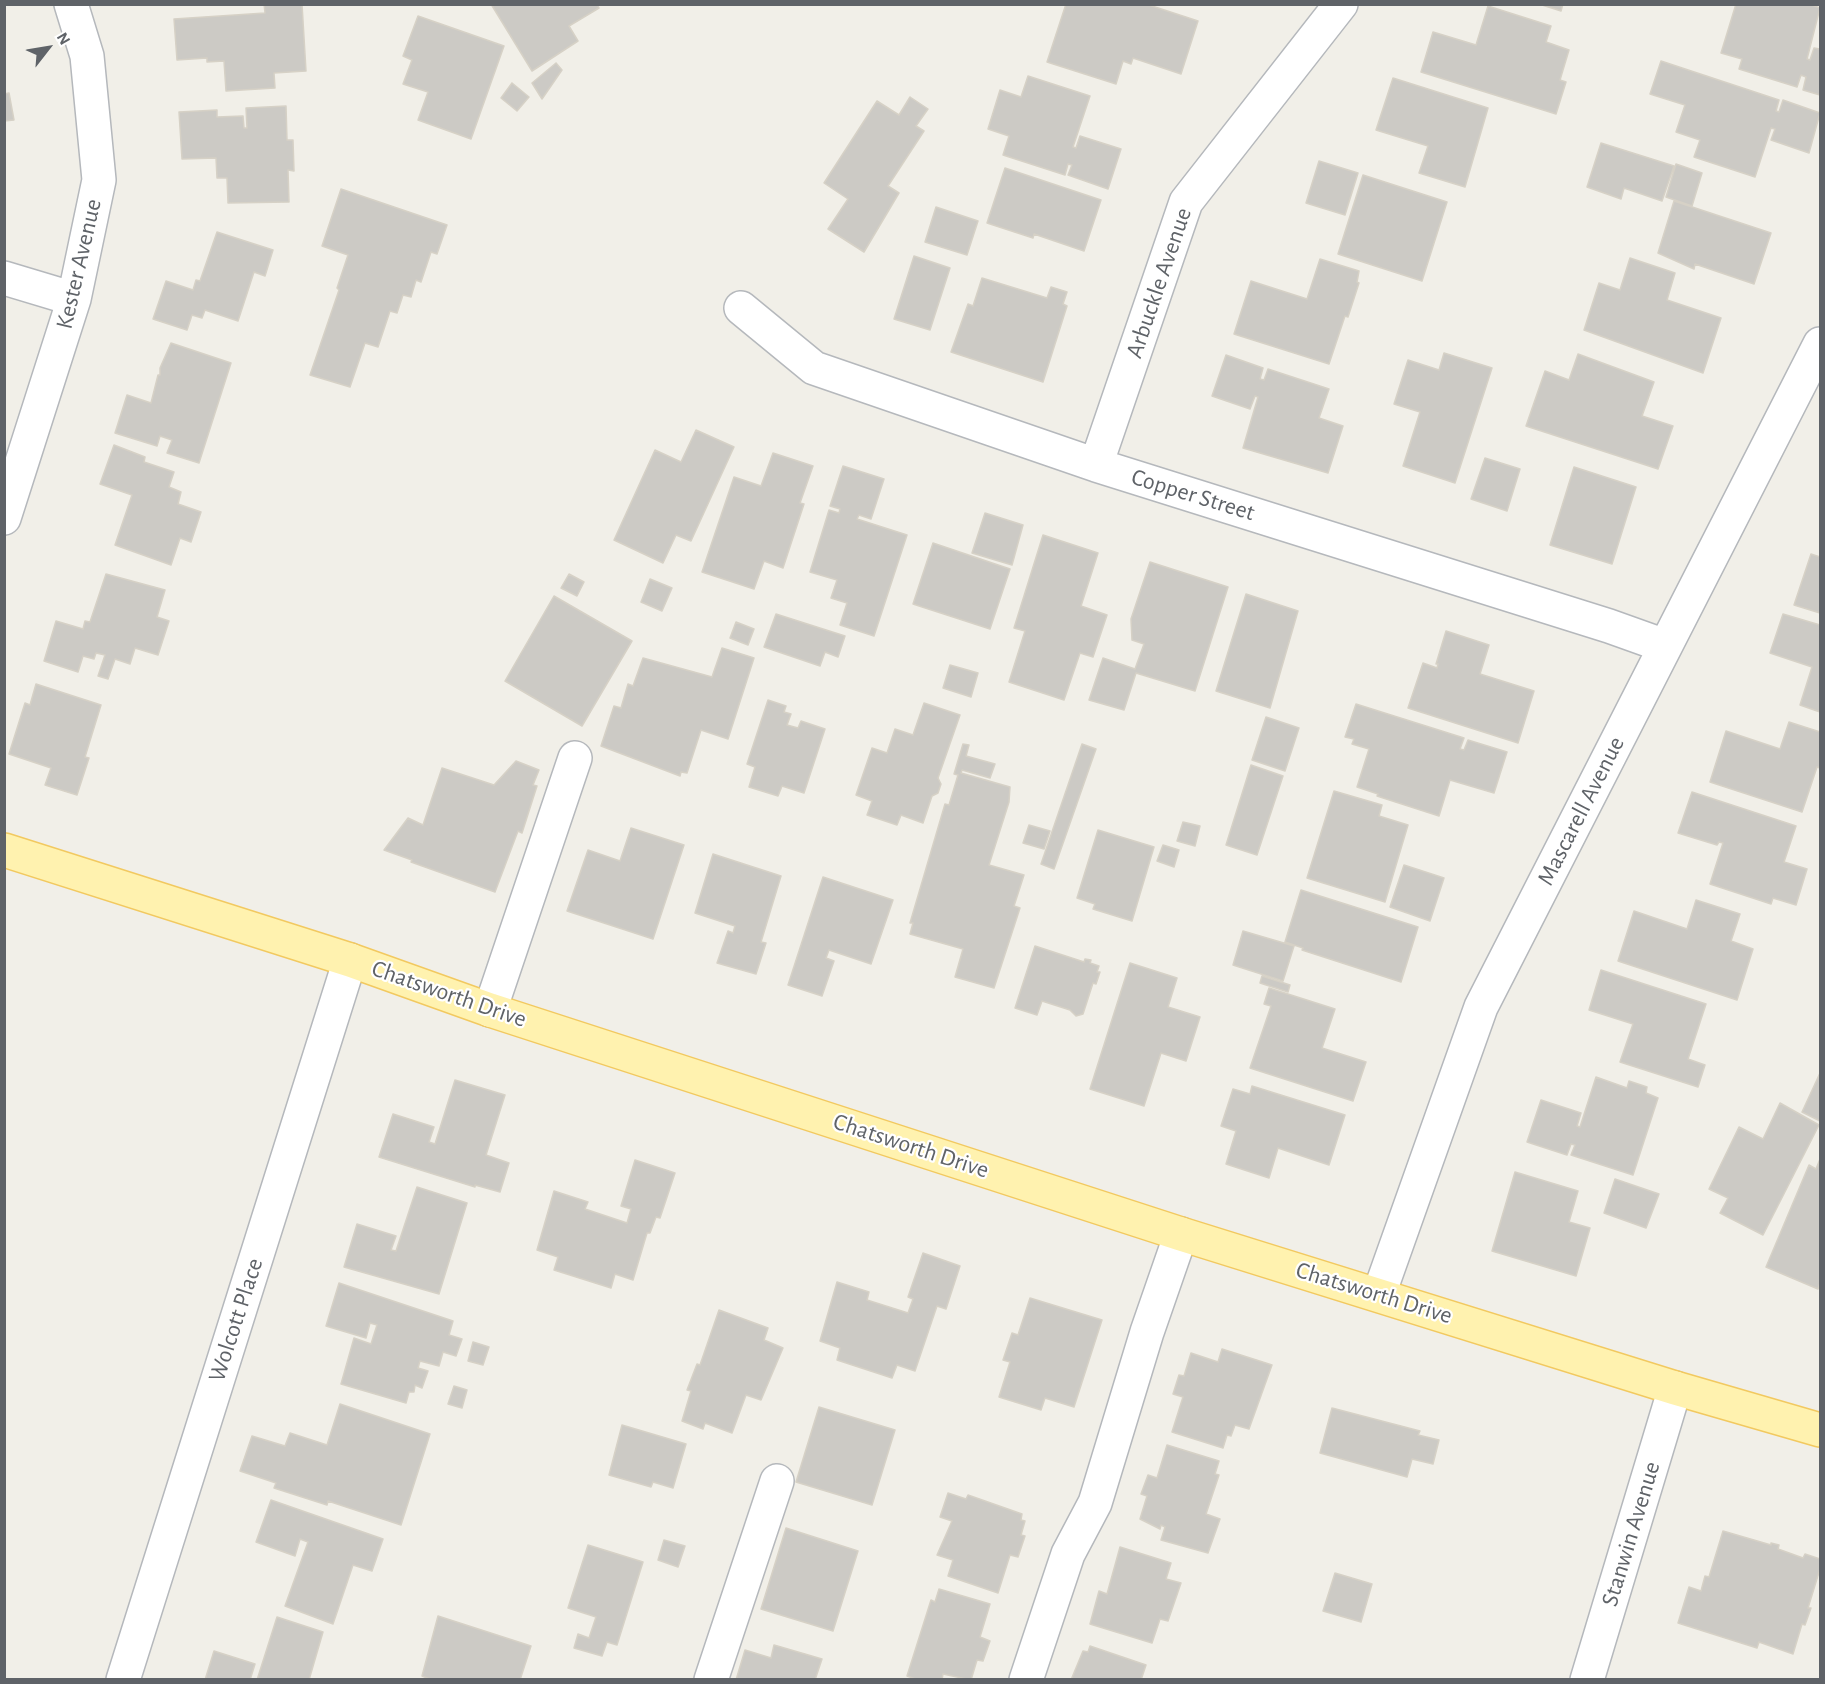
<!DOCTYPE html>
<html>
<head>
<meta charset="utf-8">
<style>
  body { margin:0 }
  #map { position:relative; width:1825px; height:1684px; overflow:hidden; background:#f1efe8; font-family:"Alegreya Sans",sans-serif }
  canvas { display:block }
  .frame { position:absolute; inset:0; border:6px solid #5f6368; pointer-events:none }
  .north { position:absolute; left:18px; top:18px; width:60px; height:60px; -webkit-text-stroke:4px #fff; paint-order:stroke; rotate:59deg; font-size:16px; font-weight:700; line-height:24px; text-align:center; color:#5f6368 }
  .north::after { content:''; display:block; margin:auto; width:21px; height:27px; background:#5f6368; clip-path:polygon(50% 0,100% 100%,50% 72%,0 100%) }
</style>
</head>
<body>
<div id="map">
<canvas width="1825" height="1684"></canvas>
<div class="frame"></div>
<div class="north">N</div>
</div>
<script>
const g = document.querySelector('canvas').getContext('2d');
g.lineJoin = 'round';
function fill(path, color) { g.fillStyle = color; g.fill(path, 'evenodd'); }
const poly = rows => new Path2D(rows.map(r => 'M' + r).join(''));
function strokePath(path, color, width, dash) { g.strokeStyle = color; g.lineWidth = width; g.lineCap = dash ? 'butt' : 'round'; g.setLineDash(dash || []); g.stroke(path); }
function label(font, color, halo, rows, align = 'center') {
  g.font = font + ' "Alegreya Sans",sans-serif'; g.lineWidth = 4.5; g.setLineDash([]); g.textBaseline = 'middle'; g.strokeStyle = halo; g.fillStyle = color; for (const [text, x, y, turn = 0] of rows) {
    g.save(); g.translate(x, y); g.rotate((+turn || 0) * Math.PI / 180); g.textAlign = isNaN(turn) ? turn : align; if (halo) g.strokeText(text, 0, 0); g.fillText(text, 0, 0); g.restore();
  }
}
const building = poly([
  [264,4,302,4,306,71,274,73,275,88,226,91,224,61,207,62,207,58,177,60,174,19,265,13,264,4],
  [491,4,597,4,599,8,569,26,578,41,532,71,491,4],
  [1066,4,1146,4,1198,21,1181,74,1133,58,1131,64,1123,61,1116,84,1047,62,1066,4],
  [1539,4,1563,4,1561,11,1539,4],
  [1736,4,1809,4,1820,8,1807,59,1810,60,1814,48,1820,49,1820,95,1803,90,1806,77,1801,75,1797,87,1739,69,1742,59,1721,53,1736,4],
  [1488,6,1551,26,1546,42,1569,50,1560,80,1566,82,1556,114,1421,72,1433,32,1476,45,1488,6],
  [418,16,504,46,471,139,418,120,428,92,403,84,412,60,403,56,418,16],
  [1661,61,1779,100,1776,111,1779,112,1783,100,1820,113,1809,153,1771,140,1775,129,1771,128,1755,177,1694,157,1700,140,1676,132,1685,105,1650,94,1661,61],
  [556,63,562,70,542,99,532,83,556,63],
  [1028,76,1090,96,1073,147,1076,148,1080,136,1121,149,1108,189,1068,175,1072,165,1068,164,1065,175,1003,155,1009,136,988,129,1000,90,1021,97,1028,76],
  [1393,78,1488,108,1465,187,1419,173,1428,146,1376,130,1393,78],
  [512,83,529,97,517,111,501,98,512,83],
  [9,93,14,120,4,121,4,94,9,93],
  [910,97,928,109,916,126,924,131,888,186,899,193,864,252,828,229,848,199,824,183,877,101,899,115,910,97],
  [286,106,287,140,293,140,294,171,288,170,289,202,228,203,227,178,217,178,216,158,182,159,179,112,217,110,217,117,243,116,244,128,247,128,246,108,286,106],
  [1601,143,1674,166,1662,201,1624,188,1621,199,1587,187,1601,143],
  [1319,161,1358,173,1345,215,1306,203,1319,161],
  [1676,164,1702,173,1692,206,1666,197,1676,164],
  [1005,168,1101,200,1084,251,1034,234,1033,238,987,223,1005,168],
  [1363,175,1447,202,1422,281,1338,254,1363,175],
  [341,189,447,225,437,254,431,252,421,282,416,280,411,297,403,295,397,313,390,311,378,347,365,343,350,387,310,375,339,290,337,288,348,255,322,246,341,189],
  [1674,201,1771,233,1754,284,1695,264,1694,269,1658,253,1674,201],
  [936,207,978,221,967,255,925,242,936,207],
  [217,232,273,250,265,276,254,272,238,321,205,310,202,318,192,315,187,330,153,319,166,281,193,290,196,280,200,281,217,232],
  [914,256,950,268,930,330,894,319,914,256],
  [1630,258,1675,273,1667,300,1721,318,1703,373,1584,330,1599,283,1620,290,1630,258],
  [1320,259,1359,271,1357,282,1359,283,1348,317,1345,316,1329,364,1234,334,1251,281,1307,299,1320,259],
  [982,278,1047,298,1051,287,1067,292,1063,304,1067,306,1043,382,951,352,968,304,973,306,982,278],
  [171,343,231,363,199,463,167,453,172,440,160,436,157,446,115,433,127,395,151,403,158,375,160,375,160,368,171,343],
  [1444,353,1492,368,1455,483,1403,466,1420,412,1394,404,1408,360,1439,370,1444,353],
  [1578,354,1654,382,1642,416,1673,426,1658,469,1526,426,1545,371,1569,380,1578,354],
  [1226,355,1263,368,1260,379,1264,380,1268,369,1329,389,1319,418,1343,426,1328,473,1243,448,1258,397,1255,396,1250,409,1212,396,1226,355],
  [696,430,734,447,691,541,676,535,663,563,614,540,655,450,681,462,696,430],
  [114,445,145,457,144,462,174,472,169,487,181,492,178,504,201,512,191,542,180,538,171,565,115,545,132,495,100,484,114,445],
  [773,453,813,466,800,503,804,504,783,568,764,561,754,589,702,572,734,477,761,486,773,453],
  [1485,458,1520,469,1507,511,1471,499,1485,458],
  [843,466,884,479,871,519,859,515,857,519,907,535,874,636,840,625,847,603,831,598,837,580,810,572,829,510,839,513,840,509,830,506,843,466],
  [1574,467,1636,487,1612,564,1550,545,1574,467],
  [985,513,1023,525,1012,565,972,553,985,513],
  [1043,535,1098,553,1081,606,1107,615,1093,657,1080,653,1064,700,1009,682,1025,631,1014,628,1043,535],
  [933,543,1010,569,990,629,913,604,933,543],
  [1811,554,1820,557,1820,613,1794,605,1811,554],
  [1150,562,1228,587,1195,691,1136,673,1124,710,1089,700,1103,658,1135,669,1144,644,1132,640,1131,619,1150,562],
  [106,574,165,590,157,617,169,621,158,655,135,648,130,664,115,659,108,679,98,676,105,655,96,653,94,659,83,656,78,672,44,661,56,621,83,629,85,621,90,622,106,574],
  [569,574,584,582,577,596,561,588,569,574],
  [650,579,672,588,662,611,641,602,650,579],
  [1246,594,1298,611,1270,708,1216,691,1246,594],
  [554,596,632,641,582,726,505,681,554,596],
  [776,614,845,636,838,657,825,652,820,666,764,647,776,614],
  [1783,614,1820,625,1820,712,1800,705,1812,667,1770,653,1783,614],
  [736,622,754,629,748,645,730,638,736,622],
  [1446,631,1489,645,1480,674,1534,691,1518,743,1408,708,1423,663,1437,668,1438,664,1436,664,1446,631],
  [722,648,754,658,728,739,701,730,687,773,681,772,680,776,601,746,614,706,621,708,628,684,633,686,643,658,712,677,722,648],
  [950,665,978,673,971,697,943,688,950,665],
  [36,684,101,705,85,757,89,758,77,795,45,785,51,768,9,754,25,703,30,705,36,684],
  [768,700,786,706,784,712,791,714,787,725,798,728,801,721,825,729,804,793,782,786,778,796,749,787,755,767,747,764,768,700],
  [924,703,960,715,938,778,941,784,938,793,932,796,923,823,901,815,897,825,867,815,872,801,856,795,872,748,887,753,895,729,913,735,924,703],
  [1356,704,1464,738,1460,749,1464,750,1468,740,1507,752,1494,793,1450,780,1439,816,1377,796,1378,794,1357,787,1369,749,1352,744,1354,739,1345,737,1356,704],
  [1266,717,1299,728,1285,771,1252,760,1266,717],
  [1789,722,1820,732,1820,768,1817,767,1802,812,1710,782,1726,731,1780,749,1789,722],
  [963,744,969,745,966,756,995,764,990,778,962,770,961,773,1010,787,1009,802,989,865,1024,875,1014,906,1020,908,994,988,955,977,963,949,910,934,913,923,910,923,945,804,949,805,958,775,954,774,963,744],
  [1082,744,1096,749,1054,869,1041,864,1082,744],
  [516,761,539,770,533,785,537,786,522,833,518,831,495,892,411,862,412,860,384,850,408,818,423,825,442,768,494,785,516,761],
  [1251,765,1283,776,1257,855,1226,845,1251,765],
  [1334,791,1382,805,1379,816,1408,825,1385,902,1307,878,1334,791],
  [1692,792,1796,826,1784,862,1807,869,1796,905,1773,898,1771,904,1710,884,1723,843,1719,842,1717,845,1678,833,1692,792],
  [1183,822,1200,826,1195,846,1177,841,1183,822],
  [1029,825,1050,831,1044,849,1023,843,1029,825],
  [631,828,684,845,653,939,567,911,588,850,620,861,631,828],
  [1098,830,1154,847,1132,921,1093,909,1095,904,1077,898,1098,830],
  [1163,845,1179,850,1174,867,1157,861,1163,845],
  [713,854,781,876,761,942,766,943,756,974,717,963,728,931,733,933,735,926,695,913,713,854],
  [1404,865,1444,878,1430,921,1390,907,1404,865],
  [823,877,893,900,871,964,829,950,826,958,834,961,822,996,788,985,823,877],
  [1301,890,1418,927,1401,982,1302,950,1303,948,1285,942,1301,890],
  [1696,900,1740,914,1731,941,1753,949,1737,1000,1618,961,1634,911,1687,929,1696,900],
  [1243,931,1294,946,1283,981,1233,965,1243,931],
  [1035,946,1084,962,1085,959,1091,960,1090,963,1099,966,1097,972,1100,972,1096,984,1093,983,1083,1014,1076,1016,1070,1010,1042,1001,1037,1015,1015,1008,1035,946],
  [1130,963,1177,978,1168,1007,1200,1017,1186,1061,1161,1053,1144,1106,1090,1089,1130,963],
  [1601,970,1706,1004,1688,1059,1705,1065,1698,1087,1620,1062,1633,1024,1589,1010,1601,970],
  [1262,976,1290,985,1288,992,1260,983,1262,976],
  [1269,988,1335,1009,1322,1048,1366,1062,1353,1101,1250,1068,1271,1006,1264,1004,1269,988],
  [1820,1073,1820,1121,1802,1112,1820,1073],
  [1596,1077,1627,1088,1629,1081,1647,1087,1646,1093,1658,1098,1633,1175,1571,1155,1575,1145,1571,1144,1567,1155,1527,1142,1541,1100,1581,1113,1577,1126,1580,1127,1596,1077],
  [455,1080,505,1095,486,1155,509,1163,500,1192,475,1185,475,1187,379,1157,393,1114,434,1127,429,1142,435,1144,455,1080],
  [1252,1086,1345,1115,1329,1165,1278,1148,1269,1178,1226,1164,1236,1131,1221,1126,1233,1089,1250,1094,1252,1086],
  [1780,1103,1819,1125,1763,1235,1720,1213,1728,1198,1709,1189,1739,1127,1763,1139,1780,1103],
  [1820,1159,1820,1283,1818,1289,1766,1267,1809,1165,1816,1169,1820,1159],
  [635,1160,675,1173,660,1218,656,1217,650,1233,647,1233,633,1280,615,1274,611,1288,554,1270,558,1257,537,1250,554,1191,588,1202,585,1209,627,1223,631,1209,621,1206,635,1160],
  [1515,1172,1578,1191,1569,1222,1590,1228,1576,1276,1492,1251,1515,1172],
  [1615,1179,1659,1194,1646,1228,1604,1213,1615,1179],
  [417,1187,467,1203,439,1294,344,1267,357,1224,396,1236,391,1250,396,1251,417,1187],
  [923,1253,960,1266,946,1309,937,1306,915,1371,897,1365,892,1378,837,1360,840,1348,820,1341,837,1282,869,1292,867,1300,908,1313,913,1299,908,1297,923,1253],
  [339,1283,453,1321,449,1335,462,1339,456,1356,443,1352,439,1366,420,1361,418,1368,428,1371,422,1388,415,1385,414,1392,409,1392,406,1403,341,1384,354,1338,371,1344,377,1325,370,1323,366,1338,326,1326,339,1283],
  [1030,1298,1102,1320,1074,1407,1045,1398,1041,1410,999,1397,1010,1362,1003,1360,1012,1333,1018,1335,1030,1298],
  [719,1310,768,1328,764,1340,783,1348,761,1400,746,1395,732,1433,705,1423,703,1429,682,1421,691,1391,687,1390,697,1364,700,1365,719,1310],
  [473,1342,489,1347,483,1365,468,1361,473,1342],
  [1222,1349,1272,1365,1249,1429,1235,1425,1231,1436,1227,1435,1223,1448,1172,1432,1183,1397,1173,1394,1179,1375,1184,1376,1191,1353,1218,1362,1222,1349],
  [454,1386,467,1390,462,1408,448,1404,454,1386],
  [340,1404,430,1434,401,1525,328,1501,327,1505,274,1488,276,1483,240,1471,252,1436,285,1446,290,1433,327,1445,340,1404],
  [819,1407,895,1430,872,1505,796,1482,819,1407],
  [1332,1408,1420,1431,1418,1435,1439,1440,1433,1464,1412,1459,1407,1477,1320,1453,1332,1408],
  [622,1425,686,1444,673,1488,653,1482,651,1487,609,1475,622,1425],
  [1167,1445,1219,1461,1215,1474,1219,1475,1206,1514,1220,1519,1208,1553,1161,1540,1165,1527,1161,1525,1160,1529,1140,1519,1147,1496,1141,1494,1148,1475,1157,1478,1167,1445],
  [948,1493,966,1499,968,1495,1022,1514,1021,1520,1025,1521,1021,1535,1025,1536,1018,1557,1010,1555,998,1593,948,1576,953,1560,937,1555,952,1521,940,1517,948,1493],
  [271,1500,383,1539,372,1571,353,1565,333,1624,285,1606,308,1542,300,1539,295,1556,256,1542,271,1500],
  [786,1528,858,1551,833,1631,761,1609,786,1528],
  [1723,1531,1771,1545,1771,1543,1779,1545,1778,1549,1803,1558,1805,1554,1820,1559,1820,1569,1808,1608,1811,1608,1805,1625,1802,1624,1793,1654,1759,1642,1757,1648,1678,1623,1689,1587,1701,1591,1705,1576,1709,1577,1723,1531],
  [664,1540,685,1546,678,1567,658,1560,664,1540],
  [588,1545,643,1562,617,1645,607,1642,602,1656,574,1648,578,1634,589,1638,596,1617,568,1608,588,1545],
  [1120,1547,1171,1563,1166,1579,1181,1583,1168,1621,1160,1619,1152,1643,1090,1624,1099,1591,1107,1594,1120,1547],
  [1335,1573,1372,1584,1361,1622,1323,1611,1335,1573],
  [939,1589,990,1604,980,1637,990,1641,983,1661,977,1660,971,1680,943,1674,942,1680,918,1680,907,1676,931,1600,935,1602,939,1589],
  [438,1616,531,1646,520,1680,432,1680,422,1676,438,1616],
  [277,1617,323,1632,309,1680,257,1680,277,1617],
  [774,1645,822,1659,815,1680,736,1680,745,1650,771,1658,774,1645],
  [1090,1646,1146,1665,1141,1680,1071,1680,1083,1651,1088,1652,1090,1646],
  [214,1651,255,1664,250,1680,205,1680,214,1651]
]);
const minor = poly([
  [4,278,74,299],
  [741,308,814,368,1096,465,1609,626,1665,646],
  [1096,465,1186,202,1341,4],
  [4,518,74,299,99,180,87,56,71,4],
  [490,1010,575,758],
  [1379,1294,1481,1007,1820,344],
  [123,1680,350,960],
  [711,1680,777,1481],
  [1026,1680,1068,1554,1095,1503,1147,1332,1181,1234],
  [1587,1680,1675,1388]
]);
const major = poly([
  [4,850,350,960,490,1010,1181,1234,1675,1388,1820,1430]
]);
const streetNames = [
  ["Kester Avenue",79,264,-77],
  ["Arbuckle Avenue",1159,283,-71],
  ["Copper Street",1193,495,17],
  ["Mascarell Avenue",1581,811,-63],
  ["Chatsworth Drive",449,994,19],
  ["Chatsworth Drive",911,1146,18],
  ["Chatsworth Drive",1374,1293,17],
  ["Wolcott Place",236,1320,-72],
  ["Stanwin Avenue",1631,1534,-73]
];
fill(building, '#cccac5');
strokePath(building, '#d6d1c6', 1.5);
strokePath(minor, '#b5b8bc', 36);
strokePath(major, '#f2c960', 36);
strokePath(minor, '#fff', 33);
strokePath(major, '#fff2af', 33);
label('24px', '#5f6368', '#fff', streetNames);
</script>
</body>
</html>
